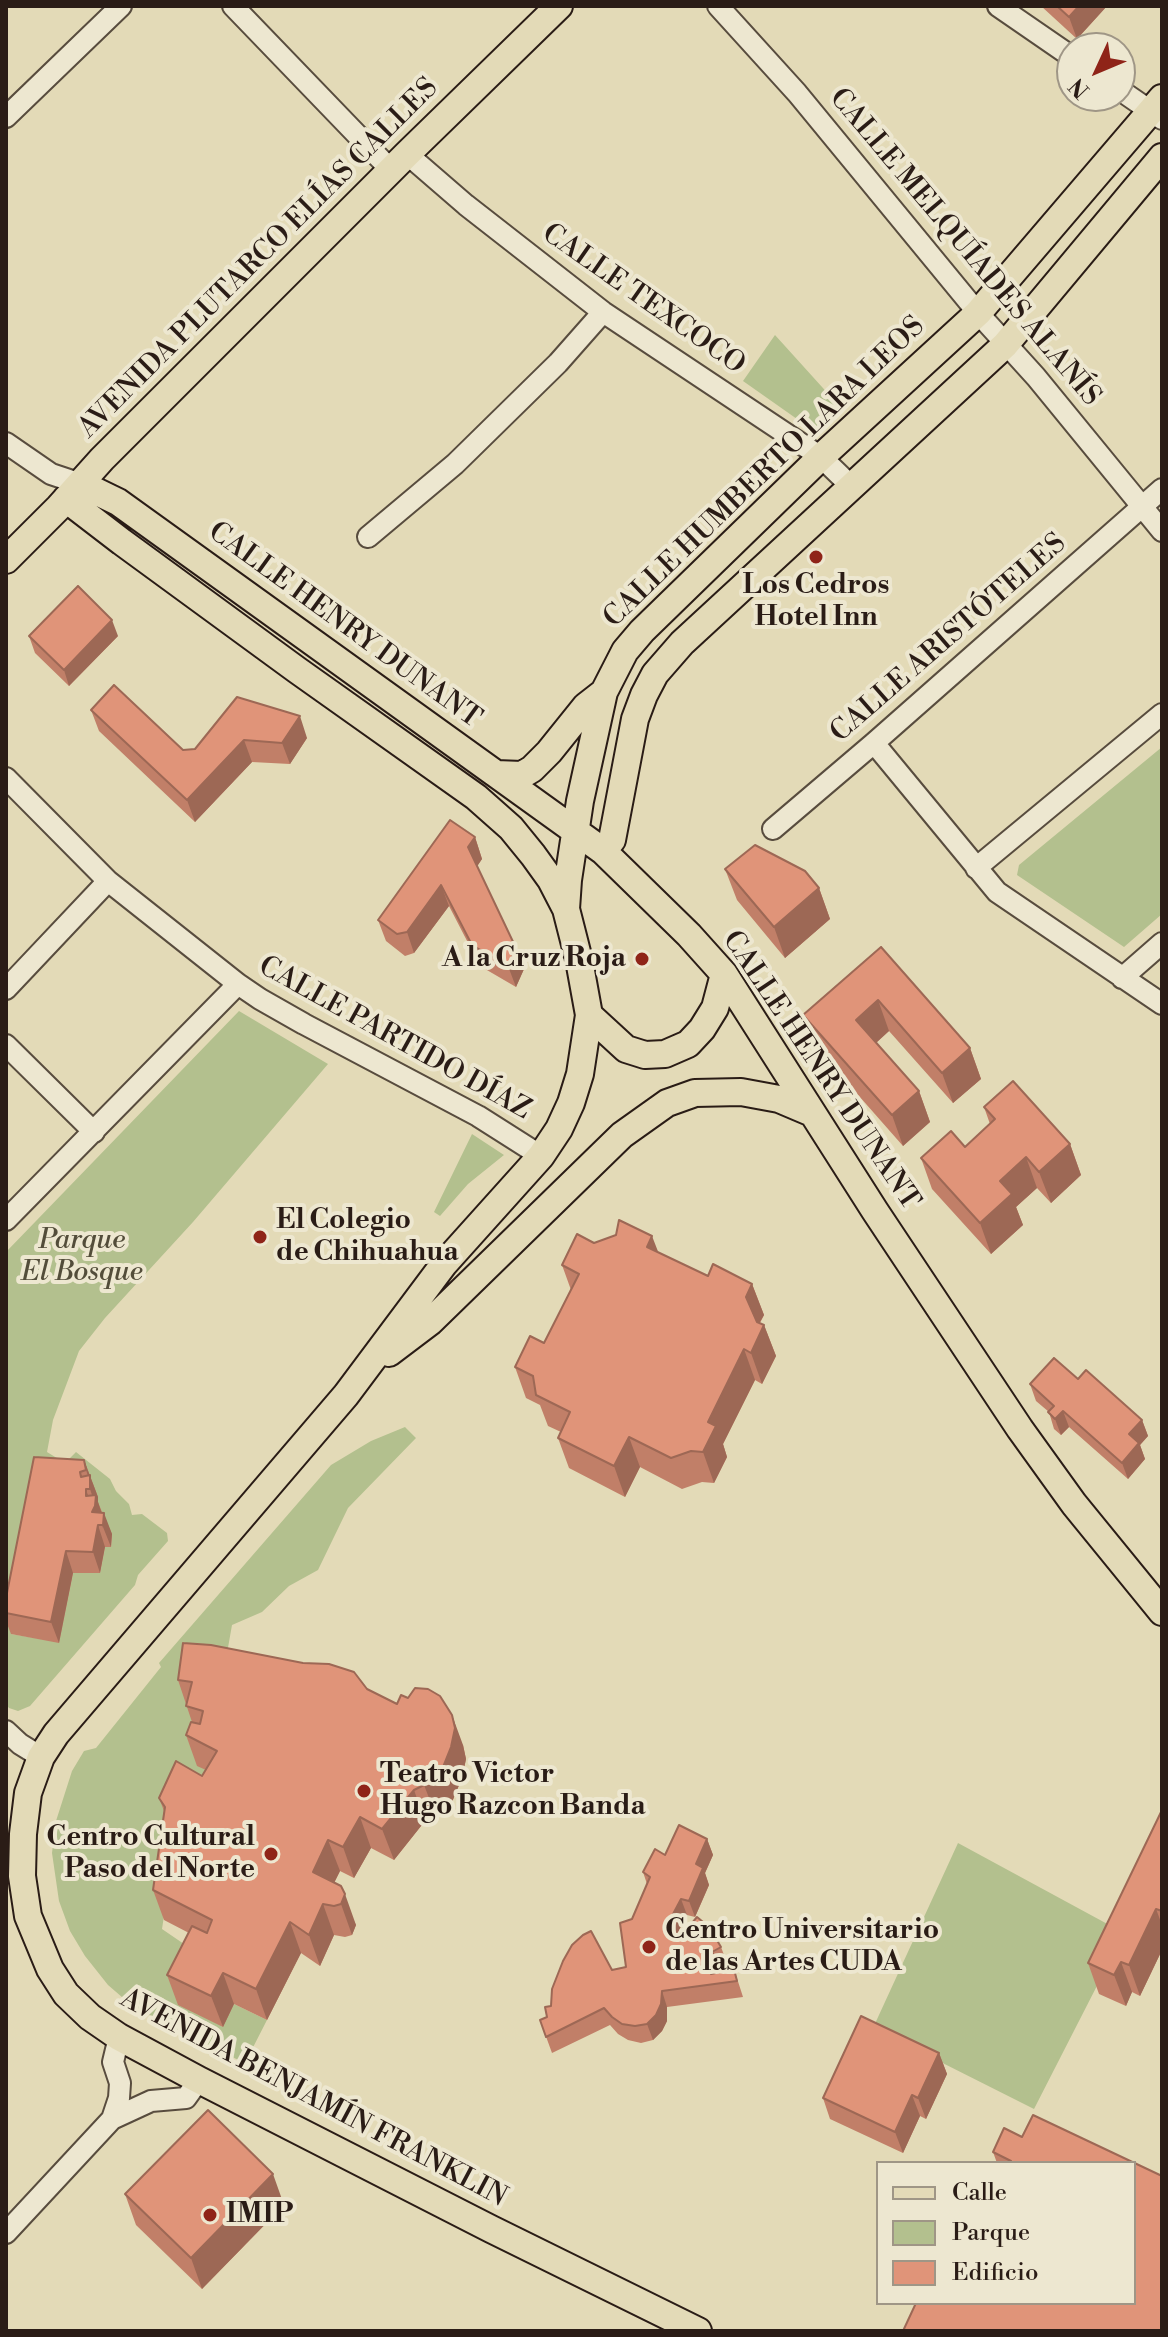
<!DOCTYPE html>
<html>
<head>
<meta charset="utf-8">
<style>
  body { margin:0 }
  #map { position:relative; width:1168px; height:2337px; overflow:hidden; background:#e3dab7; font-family:"Libre Bodoni",serif }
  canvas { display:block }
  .frame { position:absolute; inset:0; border:8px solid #2a1c16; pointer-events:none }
  .legend { position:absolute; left:876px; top:2161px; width:260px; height:144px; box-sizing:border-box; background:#ede7d0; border:2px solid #9f9686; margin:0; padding:10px 14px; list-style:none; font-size:24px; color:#2a1c16 }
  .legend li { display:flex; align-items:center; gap:16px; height:40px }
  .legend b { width:40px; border:2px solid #9f9686 }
  .north { position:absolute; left:1056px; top:32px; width:80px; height:80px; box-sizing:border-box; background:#ede7d0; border:2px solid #9f9686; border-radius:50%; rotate:226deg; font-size:22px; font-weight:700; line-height:32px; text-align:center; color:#2a1c16 }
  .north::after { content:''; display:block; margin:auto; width:28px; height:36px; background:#8f2418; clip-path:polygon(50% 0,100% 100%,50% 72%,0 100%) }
</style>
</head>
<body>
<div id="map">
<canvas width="1168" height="2337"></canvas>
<div class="frame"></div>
<ul class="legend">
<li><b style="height:10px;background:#e3dab7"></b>Calle</li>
<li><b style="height:22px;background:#b3c08e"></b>Parque</li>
<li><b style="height:22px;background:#e09479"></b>Edificio</li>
</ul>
<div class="north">N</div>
</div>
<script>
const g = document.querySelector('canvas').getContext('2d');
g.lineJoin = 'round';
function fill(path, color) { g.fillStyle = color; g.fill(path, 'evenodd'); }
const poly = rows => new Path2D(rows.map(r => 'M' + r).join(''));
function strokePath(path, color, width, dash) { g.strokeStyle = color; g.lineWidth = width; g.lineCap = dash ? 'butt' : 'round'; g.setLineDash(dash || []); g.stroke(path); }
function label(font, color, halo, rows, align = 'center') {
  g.font = font + ' "Libre Bodoni",serif'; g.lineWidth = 8; g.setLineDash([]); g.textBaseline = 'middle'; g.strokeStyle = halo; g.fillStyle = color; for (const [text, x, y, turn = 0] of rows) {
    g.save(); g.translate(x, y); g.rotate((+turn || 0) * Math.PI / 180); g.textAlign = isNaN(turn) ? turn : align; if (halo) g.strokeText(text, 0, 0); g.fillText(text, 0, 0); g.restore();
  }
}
const green = poly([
  [775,335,841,408,814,431,743,381],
  [1162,747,1162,914,1124,947,1017,875,1019,865],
  [239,1011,328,1064,193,1222,105,1318,79,1351,53,1420,47,1452,65,1463,76,1452,110,1479,116,1491,129,1504,132,1515,142,1514,167,1533,168,1541,138,1575,135,1585,30,1706,18,1711,9,1708,6,1704,6,1252],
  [112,1534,111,1547,105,1547,100,1573,73,1573,59,1642,11,1634],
  [472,1134,504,1155,468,1184,440,1216,434,1212],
  [405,1427,416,1438,348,1508,318,1570,289,1586,262,1612,232,1625,223,1676,228,1781,176,1837,162,1929,203,1957,222,2027,234,2004,267,2020,245,2063,187,2036,130,2004,108,1985,85,1956,70,1931,59,1901,52,1853,56,1821,72,1771,84,1751,96,1748,161,1667,159,1663,331,1465,371,1441],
  [958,1843,1124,1933,1034,2109,873,2028]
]);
const minor = poly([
  [233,6,391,170],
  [718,6,797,93,978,313,1036,377,1162,531],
  [998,6,1072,57],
  [1120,90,1162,119],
  [6,117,121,6],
  [407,154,466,205,603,312,821,457,851,486],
  [6,443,51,474,81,484],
  [368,537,455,464,558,363,603,312],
  [874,743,997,892,1162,1004],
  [6,778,108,881,238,984,260,999,304,1024,478,1116,541,1156],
  [773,829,874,743,1162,489],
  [976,868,1162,714],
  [1122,978,1162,943],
  [6,989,108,881],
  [6,1045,94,1132],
  [6,1220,238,984],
  [6,1731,20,1744,41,1757],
  [112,2119,119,2098,120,2083,113,2062,119,2037],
  [6,2233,112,2119,151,2101,186,2098,199,2080]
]);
const major = poly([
  [81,484,118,502,603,851,689,935,724,974,875,1211,1020,1429,1074,1504,1162,1612],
  [66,499,122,542,297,670,476,797,511,828,533,855,551,880,566,909],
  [6,560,59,507,102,459,407,154,559,6],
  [496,774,522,775,532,769,549,752,586,706,604,692],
  [603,851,612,840,635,719,644,695,655,674,682,643,1005,345,1162,157],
  [589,1015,626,1049,645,1055,665,1054,688,1044,702,1029,715,1008,724,974],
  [389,1353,430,1322,622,1135,667,1103,695,1093,741,1092,779,1099,812,1113],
  [698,2331,491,2229,199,2080,119,2037,90,2017,66,1994,50,1969,28,1916,22,1876,23,1834,28,1793,41,1757,56,1734,346,1395,444,1264,541,1156,559,1129,571,1103,580,1074,589,1015,579,960,566,909,568,880,580,801,604,692,625,651,642,631,821,457,978,313,1162,98]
]);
const wall = poly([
  [1041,6,1107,6,1077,39],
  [29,636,118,636,69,686,35,653],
  [237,697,307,738,290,764,252,762,195,822,99,731,91,710,183,750,195,749],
  [475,837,482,859,477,866,516,948,524,969,516,987,480,966,449,906,414,953,405,956,386,941,378,920],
  [725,869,819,888,830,919,785,958,737,900],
  [881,947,970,1048,981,1079,953,1103,889,1031,876,1043,919,1091,930,1122,903,1146,815,1046,803,1015],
  [984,1107,1070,1144,1081,1175,1051,1203,1037,1188,1016,1207,1023,1225,991,1254,932,1189,921,1158,965,1147,990,1124],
  [594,1243,658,1252,708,1276,752,1284,764,1315,760,1323,764,1325,776,1356,762,1384,755,1380,723,1444,727,1457,714,1483,702,1482,682,1489,640,1467,625,1497,569,1468,558,1438,561,1432,548,1426,540,1405,526,1398,515,1367,544,1343,571,1290,562,1265],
  [1078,1379,1142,1420,1148,1436,1140,1445,1145,1459,1128,1479,1069,1427,1061,1435,1054,1429,1049,1412,1036,1401,1030,1384],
  [84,1460,98,1497,98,1502,102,1512,112,1534,111,1547,105,1547,100,1573,73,1573,59,1643,11,1634,6,1621,6,1598],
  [178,1680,367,1689,463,1745,466,1759,462,1778,452,1802,436,1816,425,1821,394,1860,371,1848,354,1878,340,1871,334,1883,356,1925,352,1935,345,1937,334,1935,320,1966,301,1953,267,2020,234,2004,223,2027,178,2005,167,1975,189,1933,164,1920,153,1890,164,1811,159,1798,202,1776,206,1770,197,1766,186,1735,192,1722],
  [1162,1810,1162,1950,1140,1996,1132,1992,1126,2006,1099,1994,1088,1963],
  [707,1839,713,1855,705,1873,709,1885,695,1917,687,1915,675,1938,678,1940,721,1947,727,1963,720,1967,722,1971,734,1969,743,1997,667,2007,667,2021,662,2031,653,2040,641,2043,628,2040,618,2034,610,2025,552,2053,540,2020,547,2017,551,2006,612,1970,626,1967,632,1919,647,1884,643,1872,665,1855],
  [939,2053,947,2074,926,2119,920,2116,903,2153,830,2119,823,2098],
  [1033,2115,1162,2176,1162,2331,903,2331,916,2303,1134,2303,1134,2163,997,2163,993,2152,1004,2128,1022,2137],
  [125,2194,284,2205,202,2289,136,2225]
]);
const shadedWall = poly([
  [1079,6,1107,6,1077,39,1069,17],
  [112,620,118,636,69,686,64,670],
  [300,716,307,738,290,764,282,743],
  [244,740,252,762,195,822,187,800],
  [475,837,482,859,476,868,468,847],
  [441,885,449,906,414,953,407,932],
  [819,888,830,919,785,958,774,927],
  [516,948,524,969,516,987,508,966],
  [878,1000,889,1031,867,1051,856,1020],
  [970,1048,981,1079,953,1103,942,1073],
  [919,1091,930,1122,903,1146,892,1115],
  [1070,1144,1081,1175,1051,1203,1039,1172],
  [1026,1157,1037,1188,1016,1207,1023,1225,991,1254,980,1223,1000,1181],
  [652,1236,664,1267,647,1247],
  [752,1284,764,1315,757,1327,746,1297],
  [764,1325,776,1356,762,1384,751,1353],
  [744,1349,755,1380,723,1444,727,1457,714,1483,703,1452,708,1422],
  [1063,1411,1069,1427,1061,1435,1055,1419],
  [1142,1420,1148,1436,1140,1445,1145,1459,1128,1479,1122,1463,1129,1434],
  [629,1437,640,1467,625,1497,614,1466],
  [84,1460,98,1497,98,1502,103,1517,104,1513,112,1534,111,1547,103,1527,103,1528,102,1525,98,1525,105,1547,100,1573,93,1552,86,1496,80,1472,93,1510,95,1504,90,1489,90,1482,86,1470],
  [66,1551,73,1573,59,1643,51,1622],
  [452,1715,463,1745,466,1759,462,1778,452,1802,436,1816,424,1785],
  [414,1790,425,1821,394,1860,382,1829],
  [360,1817,371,1848,354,1878,343,1847],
  [707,1839,713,1855,705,1873,709,1885,695,1917,689,1901,696,1864],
  [328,1840,340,1871,324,1903,313,1872],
  [345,1894,356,1925,352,1935,341,1904],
  [681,1899,687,1915,670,1947,664,1931],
  [323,1904,334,1935,320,1966,309,1935],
  [1156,1909,1162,1925,1162,1950,1140,1996,1129,1965],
  [290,1922,301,1953,267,2020,256,1989],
  [1121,1962,1132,1992,1126,2006,1114,1975],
  [223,1973,234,2004,223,2027,211,1996],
  [662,1991,667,2007,667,2021,662,2031,653,2040,647,2024],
  [939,2053,947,2074,926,2119,918,2098],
  [912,2095,920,2116,903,2153,895,2132],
  [273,2174,284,2205,202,2289,191,2258]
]);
const building = poly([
  [1057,6,1079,6,1069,17,1057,6],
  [78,586,112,620,64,670,29,636,78,586],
  [114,685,183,750,195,749,237,697,300,716,282,743,244,740,187,800,91,710,114,685],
  [450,820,475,837,468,847,516,948,508,966,472,945,441,885,407,932,397,934,378,920,450,820],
  [755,845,805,871,819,888,774,927,725,869,755,845],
  [881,947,970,1048,942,1073,878,1000,856,1020,919,1091,892,1115,803,1015,881,947],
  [1013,1081,1070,1144,1039,1172,1026,1157,1000,1181,1012,1194,980,1223,921,1158,951,1131,965,1147,995,1119,984,1107,1013,1081],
  [619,1220,652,1236,647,1247,708,1276,713,1264,752,1284,746,1297,757,1322,764,1325,751,1353,744,1349,708,1422,716,1426,703,1452,691,1451,671,1458,629,1437,614,1466,558,1438,570,1412,536,1395,533,1376,515,1367,530,1336,544,1343,579,1274,562,1265,577,1234,594,1243,616,1235,619,1220],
  [1054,1358,1078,1379,1086,1370,1142,1420,1129,1434,1139,1443,1122,1463,1063,1411,1055,1419,1048,1412,1054,1406,1030,1384,1054,1358],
  [34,1457,84,1460,86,1470,80,1472,81,1477,90,1475,90,1489,86,1489,86,1496,96,1495,95,1506,92,1512,104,1513,103,1525,98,1525,93,1552,66,1551,51,1622,6,1613,6,1598,34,1457],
  [183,1643,211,1645,303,1663,329,1664,354,1672,367,1689,397,1704,401,1695,408,1698,415,1688,428,1689,440,1696,452,1715,455,1728,451,1747,441,1772,424,1785,414,1790,382,1829,360,1817,343,1847,328,1840,313,1872,341,1886,345,1894,341,1904,334,1906,323,1904,309,1935,290,1922,256,1989,223,1973,211,1996,167,1975,192,1926,207,1933,212,1920,153,1890,165,1807,159,1798,176,1761,202,1776,217,1751,186,1735,191,1722,200,1724,203,1711,186,1706,192,1682,178,1680,183,1643],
  [1162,1810,1162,1911,1156,1909,1129,1965,1121,1962,1114,1975,1088,1963,1162,1810],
  [679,1825,707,1839,696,1864,703,1868,689,1901,681,1899,664,1931,678,1940,697,1917,709,1927,721,1947,712,1952,718,1962,709,1965,711,1974,734,1969,737,1981,662,1991,661,2004,656,2015,647,2024,635,2026,622,2024,612,2017,604,2008,546,2037,540,2020,547,2017,545,2007,551,2006,552,1989,563,1961,572,1945,583,1935,591,1931,612,1970,626,1967,620,1923,632,1919,650,1877,643,1872,655,1849,665,1855,679,1825],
  [861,2016,939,2053,918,2098,912,2095,895,2132,823,2098,861,2016],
  [208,2110,273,2174,191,2258,125,2194,208,2110],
  [1033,2115,1162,2176,1162,2331,903,2331,916,2303,1134,2303,1134,2163,1010,2163,1011,2161,993,2152,1004,2128,1022,2137,1033,2115]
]);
const markers = [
  [816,557,8,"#8f2418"],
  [642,959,8,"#8f2418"],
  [260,1237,8,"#8f2418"],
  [364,1791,8,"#8f2418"],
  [271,1854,8,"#8f2418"],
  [649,1947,8,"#8f2418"],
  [210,2215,8,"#8f2418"]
];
const streetNames = [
  ["CALLE MELQUÍADES ALANÍS",964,248,50],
  ["AVENIDA PLUTARCO ELÍAS CALLES",259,259,-45],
  ["CALLE TEXCOCO",643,300,35],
  ["CALLE HUMBERTO LARA LEOS",765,473,-44],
  ["CALLE HENRY DUNANT",344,626,36],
  ["CALLE ARISTÓTELES",949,639,-41],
  ["CALLE PARTIDO DÍAZ",394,1039,29],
  ["CALLE HENRY DUNANT",820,1071,56],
  ["AVENIDA BENJAMÍN FRANKLIN",313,2099,28]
];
const poiNames = [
  ["Los Cedros",816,586,"center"],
  ["Hotel Inn",816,618,"center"],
  ["A la Cruz Roja",626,959,"right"],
  ["El Colegio",276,1221],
  ["de Chihuahua",276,1253],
  ["Teatro Victor",380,1775],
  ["Hugo Razcon Banda",380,1807],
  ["Centro Cultural",255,1838,"right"],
  ["Paso del Norte",255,1870,"right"],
  ["Centro Universitario",665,1931],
  ["de las Artes CUDA",665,1963],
  ["IMIP",226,2215]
];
const parkNames = [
  ["Parque",82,1241],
  ["El Bosque",82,1273]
];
fill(green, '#b3c08e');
strokePath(minor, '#584c3e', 24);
strokePath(major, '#2a1c16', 30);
strokePath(minor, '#ede7d0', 20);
strokePath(major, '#e3dab7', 26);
fill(wall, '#c17f68');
fill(shadedWall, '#9d6855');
fill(building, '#e09479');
strokePath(building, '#9d6855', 2);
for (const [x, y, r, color] of markers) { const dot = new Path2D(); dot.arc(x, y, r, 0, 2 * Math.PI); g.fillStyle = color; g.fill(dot); strokePath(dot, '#ede7d0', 3); }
label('28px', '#2a1c16', '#ede7d0', streetNames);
label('bold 28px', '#2a1c16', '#ede7d0', poiNames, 'left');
label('italic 28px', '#534d3a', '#ede7d0', parkNames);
</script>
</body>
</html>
